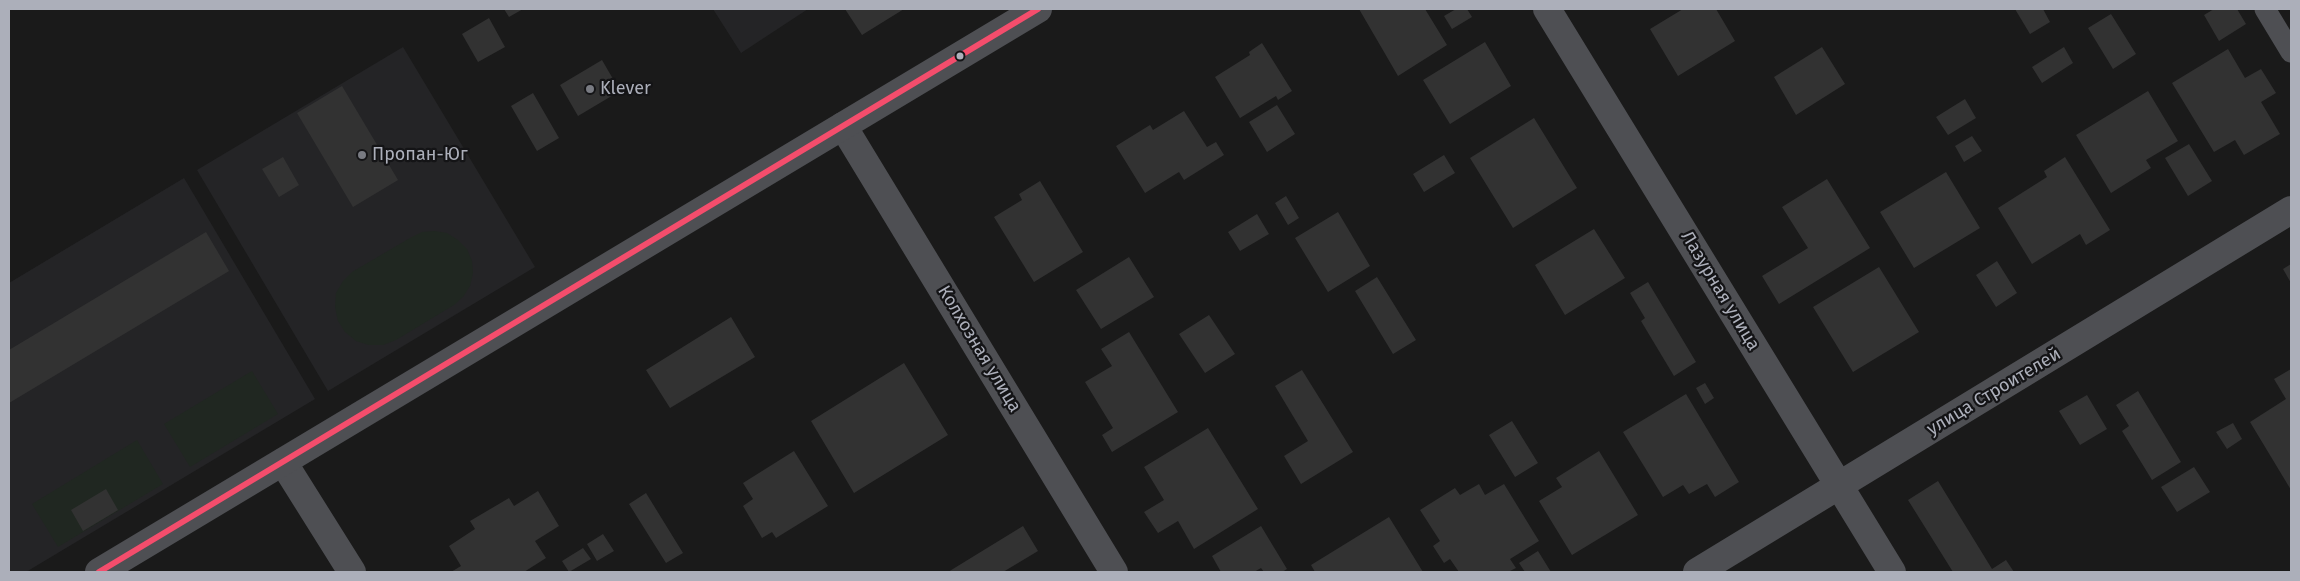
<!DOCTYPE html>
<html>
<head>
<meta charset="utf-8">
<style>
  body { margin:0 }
  #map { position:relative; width:2300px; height:581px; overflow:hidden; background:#1a1a1a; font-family:"Fira Sans",sans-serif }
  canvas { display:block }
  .frame { position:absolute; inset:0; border:10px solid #acafba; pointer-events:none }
</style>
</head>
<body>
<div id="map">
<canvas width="2300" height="581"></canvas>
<div class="frame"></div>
</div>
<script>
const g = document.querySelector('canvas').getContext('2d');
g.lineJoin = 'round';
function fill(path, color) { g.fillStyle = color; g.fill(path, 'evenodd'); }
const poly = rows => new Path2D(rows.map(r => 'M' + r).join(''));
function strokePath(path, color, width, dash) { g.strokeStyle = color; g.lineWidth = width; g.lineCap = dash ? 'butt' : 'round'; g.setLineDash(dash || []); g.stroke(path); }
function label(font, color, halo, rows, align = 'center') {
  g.font = font + ' "Fira Sans",sans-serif'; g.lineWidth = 4.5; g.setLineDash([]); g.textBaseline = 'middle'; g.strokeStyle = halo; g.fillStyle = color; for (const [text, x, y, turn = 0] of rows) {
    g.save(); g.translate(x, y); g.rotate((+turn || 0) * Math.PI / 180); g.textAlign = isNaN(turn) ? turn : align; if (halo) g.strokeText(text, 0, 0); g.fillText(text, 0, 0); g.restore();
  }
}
const built = poly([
  [713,9,808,9,741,53],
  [403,47,535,267,328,391,197,170],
  [184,178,315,399,26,572,9,572,9,283]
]);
const green = poly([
  [434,231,447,233,458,240,467,249,472,261,473,273,470,286,463,297,454,305,396,340,383,345,369,345,356,341,345,332,338,321,335,307,336,293,343,281,352,272,410,238,422,232],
  [252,371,278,414,190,467,164,424],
  [137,440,163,484,58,547,32,504]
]);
const building = poly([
  [504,9,523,9,509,17],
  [845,9,904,9,862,35],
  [1359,9,1425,9,1447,45,1398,76],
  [1456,9,1467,9,1472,17,1452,29,1444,16],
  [1683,9,1716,9,1735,41,1678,76,1650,29],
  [2015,9,2043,9,2050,22,2030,34],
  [2214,9,2237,9,2246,24,2219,41,2204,15],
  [2111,14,2136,54,2113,69,2088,28],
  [489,18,505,47,478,62,462,34],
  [1485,42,1511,86,1450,124,1423,80],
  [1262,43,1292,91,1278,100,1276,96,1240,118,1215,77,1250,55,1249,52],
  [1822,47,1845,84,1796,115,1774,77],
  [2064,47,2073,63,2042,83,2032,67],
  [2228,49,2245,78,2261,69,2276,93,2261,102,2280,134,2244,155,2235,140,2214,152,2172,83],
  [602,60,620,91,578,116,560,85],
  [342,86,398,180,353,207,297,113],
  [2148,91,2178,141,2146,160,2151,168,2111,193,2076,135],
  [533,93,559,138,537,151,511,106],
  [1965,99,1976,118,1948,135,1936,117],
  [1277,105,1295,134,1267,152,1249,122],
  [1184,111,1207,147,1216,142,1224,155,1184,180,1179,172,1145,193,1116,146,1150,125,1153,130],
  [1534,118,1577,188,1513,228,1470,158],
  [1972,136,1982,151,1964,162,1955,146],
  [2189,144,2212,181,2188,196,2165,158],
  [1444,155,1455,173,1424,192,1413,174],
  [283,157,299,185,279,197,262,169],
  [2065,157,2110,230,2086,245,2080,234,2032,264,1998,208,2047,177,2044,171],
  [1946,172,1980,228,1914,268,1880,212],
  [1827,179,1870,248,1779,304,1762,276,1808,248,1782,207],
  [1040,181,1083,252,1034,282,994,217,1022,200,1019,194],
  [1286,196,1299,218,1288,225,1275,203],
  [1338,212,1370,266,1328,292,1295,238],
  [1257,214,1269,234,1240,251,1228,232],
  [1594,229,1625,278,1565,315,1535,265],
  [206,232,229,271,9,403,9,350],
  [1129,257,1154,297,1101,329,1076,290],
  [1997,261,2017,293,1996,307,1976,275],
  [2291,264,2291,283,2283,269],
  [1879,267,1919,332,1853,372,1813,307],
  [1377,277,1416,340,1393,354,1355,291],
  [1648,282,1696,362,1674,376,1641,321,1645,318,1630,293],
  [1209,315,1235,354,1205,373,1179,334],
  [731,317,755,357,670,408,646,370],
  [1129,332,1178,412,1112,452,1102,435,1113,428,1085,382,1112,366,1101,349],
  [904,363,948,435,854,493,811,421],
  [2291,369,2291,490,2250,422,2286,399,2274,379],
  [1302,370,1353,452,1301,484,1284,456,1308,441,1275,386],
  [1705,383,1714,398,1705,404,1696,388],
  [2138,391,2181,462,2152,480,2122,431,2129,426,2116,405],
  [1686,394,1739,482,1715,497,1707,484,1689,494,1683,485,1663,497,1623,432],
  [2087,395,2107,429,2080,445,2059,411],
  [1512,421,1538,463,1515,477,1489,435],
  [2233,423,2242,439,2227,449,2216,432],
  [1208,428,1258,509,1194,549,1178,521,1158,533,1144,512,1164,500,1144,467],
  [794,451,828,506,776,538,772,532,762,538,743,506,753,499,743,483],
  [1599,451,1638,515,1572,555,1539,501,1562,487,1556,478],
  [2194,467,2210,492,2177,512,2161,487],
  [1938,481,1992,569,2006,560,2014,572,1953,572,1908,500],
  [1479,484,1485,495,1504,484,1539,541,1510,559,1516,568,1508,572,1459,572,1450,559,1444,563,1433,546,1440,541,1420,510,1455,488,1460,495],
  [106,489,118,510,83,531,71,510],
  [538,491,559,526,535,541,546,558,524,572,451,572,461,566,449,546,475,529,470,521,509,498,514,506],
  [646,493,683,553,666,563,629,504],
  [1389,517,1423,572,1315,572,1311,565],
  [1023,526,1038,551,1003,572,948,572],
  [1261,526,1287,569,1282,572,1264,572,1261,568,1254,572,1221,572,1212,556],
  [603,534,614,551,597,561,587,544],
  [583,548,591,559,569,572,562,561],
  [1538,551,1551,572,1525,572,1519,563]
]);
const service = poly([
  [2265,9,2291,52]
]);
const minor = poly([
  [1547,9,1892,572],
  [843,126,1114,572],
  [283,462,352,572],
  [1697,572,2291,210]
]);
const tertiary = poly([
  [99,572,1038,9]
]);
const bus1 = poly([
  [99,572,1038,9]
]);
const markers = [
  [960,56,4.5,"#acafba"],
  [590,89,5,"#797b82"],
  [362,155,5,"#797b82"]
];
const poiNames = [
  ["Klever",600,89],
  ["Пропан-Юг",372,155]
];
const streetNames = [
  ["Лазурная улица",1720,291,59],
  ["Колхозная улица",979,349,59],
  ["улица Строителей",1994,392,-31]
];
fill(built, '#242426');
fill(green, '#202721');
fill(building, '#323232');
strokePath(service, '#4e4f53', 21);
strokePath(minor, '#4e4f53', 28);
strokePath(tertiary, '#4e4f53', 28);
strokePath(bus1, '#f44d6c', 6);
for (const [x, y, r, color] of markers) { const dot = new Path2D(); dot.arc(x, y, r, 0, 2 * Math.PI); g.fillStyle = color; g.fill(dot); strokePath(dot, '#141416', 2); }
label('18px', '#acafba', '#141416', poiNames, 'left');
label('18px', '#acafba', '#141416', streetNames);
</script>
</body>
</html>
